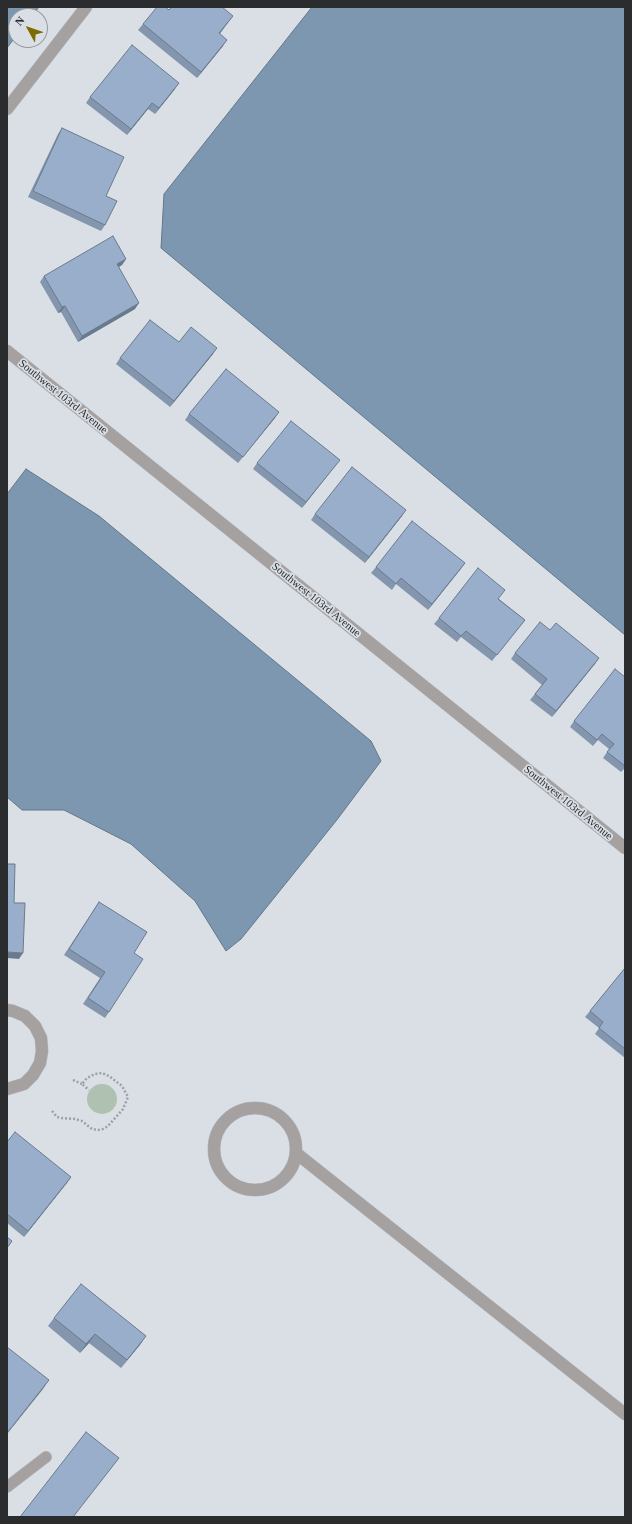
<!DOCTYPE html>
<html>
<head>
<meta charset="utf-8">
<style>
  body { margin:0 }
  #map { position:relative; width:632px; height:1524px; overflow:hidden; background:#dadfe6; font-family:"Times New Roman",serif }
  canvas { display:block }
  .frame { position:absolute; inset:0; border:8px solid #2a2c2e; pointer-events:none }
  .north { position:absolute; left:8px; top:8px; width:40px; height:40px; box-sizing:border-box; background:#dadfe6; border:1px solid #94979c; border-radius:50%; rotate:310deg; font-size:11px; font-weight:700; line-height:16px; text-align:center; color:#2a2c2e }
  .north::after { content:''; display:block; margin:auto; width:14px; height:18px; background:#7d6a02; clip-path:polygon(50% 0,100% 100%,50% 72%,0 100%) }
</style>
</head>
<body>
<div id="map">
<canvas width="632" height="1524"></canvas>
<div class="frame"></div>
<div class="north">N</div>
</div>
<script>
const g = document.querySelector('canvas').getContext('2d');
g.lineJoin = 'round';
function fill(path, color) { g.fillStyle = color; g.fill(path, 'evenodd'); }
const poly = rows => new Path2D(rows.map(r => 'M' + r).join(''));
function strokePath(path, color, width, dash) { g.strokeStyle = color; g.lineWidth = width; g.lineCap = dash ? 'butt' : 'round'; g.setLineDash(dash || []); g.stroke(path); }
function label(font, color, halo, rows, align = 'center') {
  g.font = font + ' "Times New Roman",serif'; g.lineWidth = 3.5; g.setLineDash([]); g.textBaseline = 'middle'; g.strokeStyle = halo; g.fillStyle = color; for (const [text, x, y, turn = 0] of rows) {
    g.save(); g.translate(x, y); g.rotate((+turn || 0) * Math.PI / 180); g.textAlign = isNaN(turn) ? turn : align; if (halo) g.strokeText(text, 0, 0); g.fillText(text, 0, 0); g.restore();
  }
}
const green = poly([
  '87 1099a15 15 0 1 1 30 0a15 15 0 1 1-30 0Z'
]);
const water = poly([
  [7,7,39,7,32,16,16,16,16,36,7,48,7,7],
  [312,7,625,7,625,635,161,248,164,194,312,7],
  [26,469,99,516,371,741,381,761,336,821,241,939,226,951,195,901,131,844,64,810,22,810,7,797,7,494,26,469]
]);
const path = poly([
  [73,1080,82,1084],
  [52,1111,57,1117,61,1118,75,1119,82,1121,92,1129,98,1130,103,1129,108,1126,123,1109,128,1097,122,1086,109,1076,102,1073,95,1074,87,1078,82,1084,89,1090]
]);
const lane = poly([
  [7,1487,46,1457]
]);
const street = poly([
  [7,109,86,7],
  [7,351,625,848],
  [7,1010,13,1011,25,1016,35,1026,41,1038,42,1051,40,1063,33,1075,24,1084,7,1089],
  '214 1149a41 41 0 1 1 82 0a41 41 0 1 1-82 0Z',
  [296,1153,625,1414]
]);
const wall = poly([
  [169,10,233,16,220,34,223,46,197,78,138,30,143,24],
  [175,89,155,114,148,109,127,135,86,103,90,97],
  [62,128,105,225,101,231,28,197,58,134],
  [126,259,122,265,119,267,135,309,78,342,61,312,58,313,40,282,44,276],
  [179,342,213,354,170,407,116,364,120,358],
  [189,414,275,418,238,463,185,420],
  [257,463,335,466,302,508,253,469],
  [315,514,402,516,365,563,311,520],
  [465,563,428,610,396,584,392,590,371,573,376,567],
  [499,599,525,620,492,661,461,637,457,642,434,624,439,618],
  [550,630,599,658,552,717,530,700,542,685,511,659,515,653],
  [625,677,625,768,621,772,603,758,609,749,598,740,593,746,570,727,574,721],
  [99,902,134,953,109,1012,105,1018,83,1004,100,978,64,955],
  [625,968,625,1058,595,1034,599,1028,585,1017],
  [7,1142,71,1177,24,1237,7,1223],
  [54,1318,146,1336,121,1368,89,1343,80,1353,48,1326]
]);
const shadedWall = poly([
  [227,40,223,46,197,78,201,72],
  [179,83,175,89,155,114,159,108],
  [152,103,148,109,127,135,131,129],
  [126,259,122,265,113,270,117,264],
  [139,303,135,309,78,342,82,336],
  [65,306,61,312,58,313,62,307],
  [217,348,213,354,170,407,174,401],
  [279,412,275,418,238,463,243,457],
  [340,460,335,466,302,508,306,502],
  [406,510,402,516,365,563,369,557],
  [465,563,460,570,428,610,432,604],
  [599,658,595,664,552,717,556,711],
  [7,952,23,953,19,959,7,958],
  [71,1177,67,1183,24,1237,28,1231],
  [95,1334,89,1343,80,1353,86,1344],
  [146,1336,140,1345,121,1368,127,1360],
  [49,1380,43,1389,7,1434,7,1433]
]);
const building = poly([
  [157,7,165,7,169,10,172,7,222,7,233,16,219,33,227,40,201,72,143,24,157,7],
  [132,45,179,83,159,108,152,103,131,129,90,97,132,45],
  [62,128,124,157,106,196,117,201,105,225,33,191,62,128],
  [113,236,126,259,117,264,139,303,82,336,65,306,62,307,44,276,113,236],
  [150,320,179,342,191,327,217,348,174,401,120,358,150,320],
  [226,369,279,412,243,457,189,414,226,369],
  [291,421,340,460,306,502,257,463,291,421],
  [352,467,406,510,369,557,315,514,352,467],
  [412,521,465,563,432,604,401,578,396,584,376,567,412,521],
  [478,568,505,590,498,599,525,620,497,655,466,631,461,636,439,618,478,568],
  [540,622,550,630,556,623,599,658,556,711,535,694,547,679,515,653,540,622],
  [615,669,625,677,625,766,607,752,614,744,602,734,597,740,574,721,615,669],
  [7,864,15,864,14,903,25,903,23,953,7,952,7,864],
  [99,902,147,932,134,953,143,959,109,1012,88,998,105,972,69,949,99,902],
  [625,968,625,1049,599,1028,603,1022,590,1011,625,968],
  [15,1132,71,1177,28,1231,7,1214,7,1142,15,1132],
  [7,1237,12,1241,7,1248,7,1237],
  [81,1284,146,1336,127,1360,95,1334,86,1344,54,1318,81,1284],
  [7,1347,49,1380,7,1433,7,1347],
  [86,1432,119,1458,73,1517,20,1517,86,1432]
]);
const streetNames = [
  ["Southwest 103rd Avenue",63,397,39],
  ["Southwest 103rd Avenue",316,600,39],
  ["Southwest 103rd Avenue",568,803,39]
];
fill(green, '#afc1b0');
fill(water, '#7c97af');
strokePath(water, '#637788', 1);
strokePath(lane, '#b7bbc1', 12);
strokePath(street, '#b7bbc1', 13);
strokePath(path, '#9da1a7', 2.5, [2, 2]);
strokePath(lane, '#a5a1a1', 11);
strokePath(street, '#a5a1a1', 12);
fill(wall, '#8396ae');
fill(shadedWall, '#6a7a8d');
fill(building, '#98aeca');
strokePath(building, '#6a7a8d', 1);
label('11px', '#2a2c2e', '#dadfe6', streetNames);
</script>
</body>
</html>
